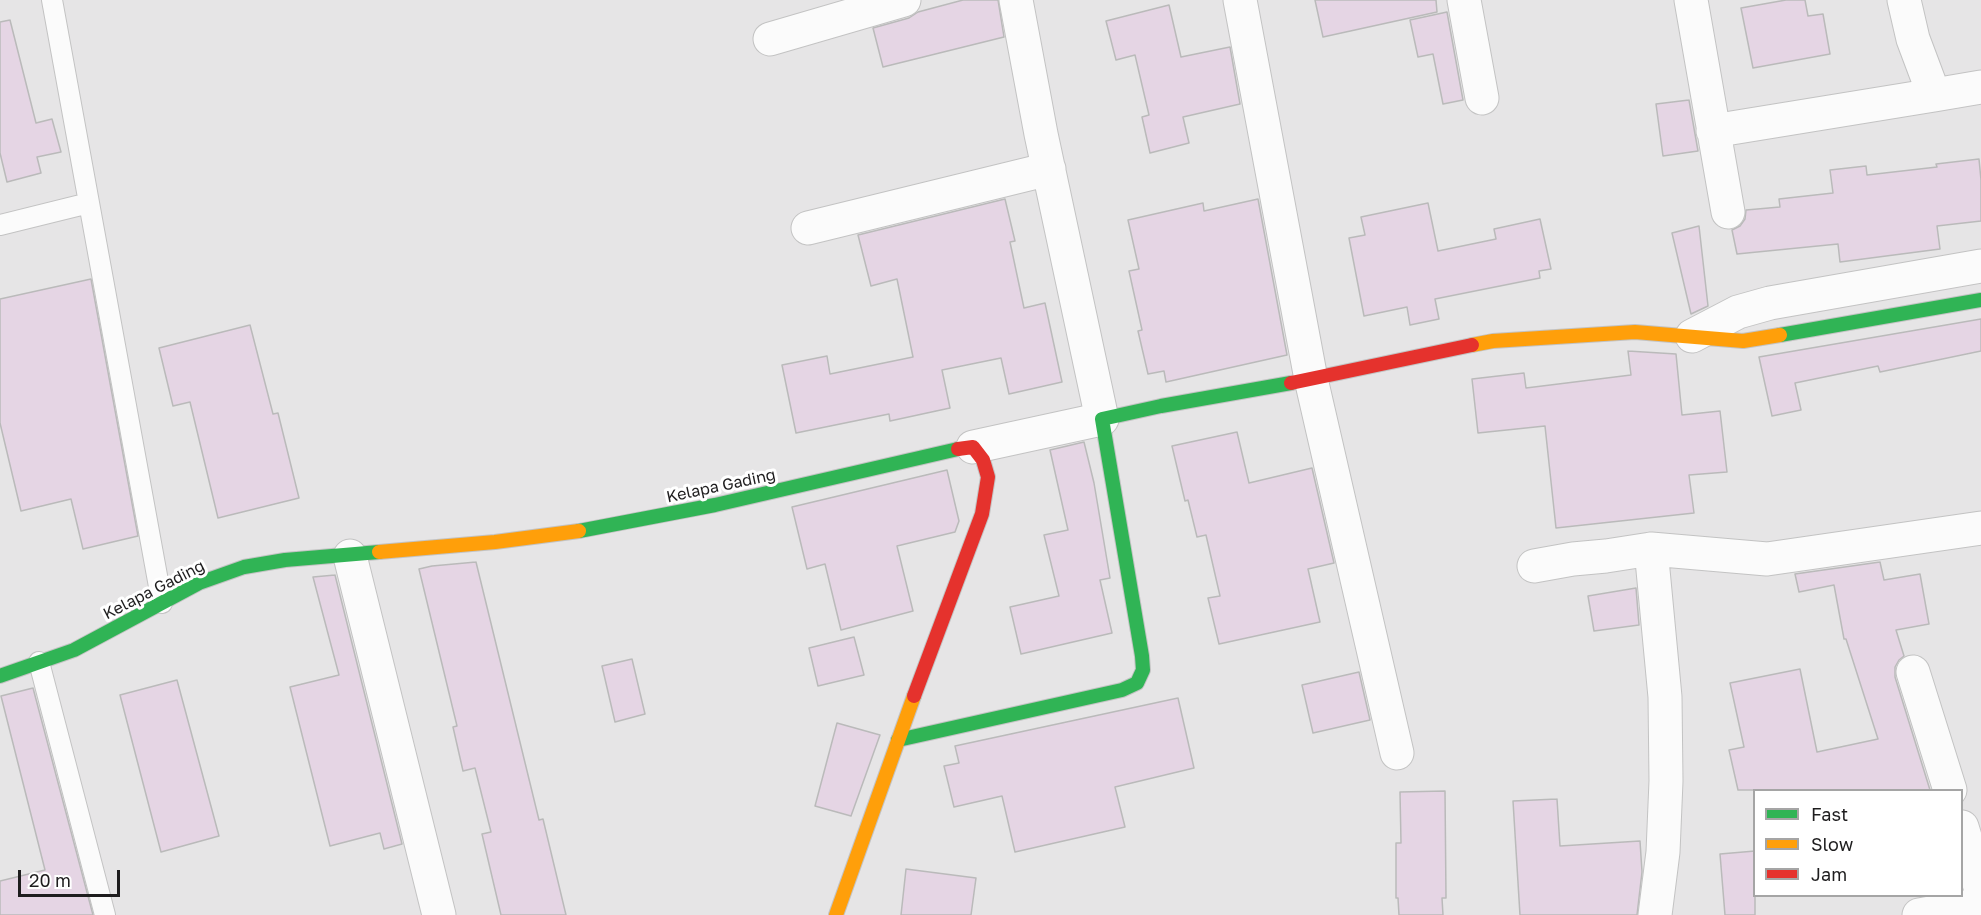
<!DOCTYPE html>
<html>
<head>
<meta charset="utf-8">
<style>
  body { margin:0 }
  #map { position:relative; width:1981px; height:915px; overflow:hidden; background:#e6e5e6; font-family:"Golos Text",sans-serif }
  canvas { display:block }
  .legend { position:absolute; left:1753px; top:789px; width:210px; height:108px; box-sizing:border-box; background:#fff; border:2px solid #a5a5a5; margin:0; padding:8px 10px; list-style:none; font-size:18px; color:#1e1d1e }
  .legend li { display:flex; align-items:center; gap:12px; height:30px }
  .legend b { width:30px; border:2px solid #a5a5a5 }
  .scale { position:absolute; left:18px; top:870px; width:102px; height:27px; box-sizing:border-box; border:3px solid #1e1d1e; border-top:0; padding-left:8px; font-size:18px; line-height:21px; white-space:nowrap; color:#1e1d1e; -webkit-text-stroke:4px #fff; paint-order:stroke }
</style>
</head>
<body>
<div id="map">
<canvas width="1981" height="915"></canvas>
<ul class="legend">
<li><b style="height:8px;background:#30b455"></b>Fast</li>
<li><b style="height:8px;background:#ff9f0a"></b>Slow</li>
<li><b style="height:8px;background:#e5322d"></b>Jam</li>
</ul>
<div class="scale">20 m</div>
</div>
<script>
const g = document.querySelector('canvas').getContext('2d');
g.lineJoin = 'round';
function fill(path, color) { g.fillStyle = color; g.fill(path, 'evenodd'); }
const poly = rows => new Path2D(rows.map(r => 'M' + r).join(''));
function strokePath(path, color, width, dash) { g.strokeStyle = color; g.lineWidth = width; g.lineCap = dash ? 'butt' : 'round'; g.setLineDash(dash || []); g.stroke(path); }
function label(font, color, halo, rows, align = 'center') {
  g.font = font + ' "Golos Text",sans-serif'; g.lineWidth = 6; g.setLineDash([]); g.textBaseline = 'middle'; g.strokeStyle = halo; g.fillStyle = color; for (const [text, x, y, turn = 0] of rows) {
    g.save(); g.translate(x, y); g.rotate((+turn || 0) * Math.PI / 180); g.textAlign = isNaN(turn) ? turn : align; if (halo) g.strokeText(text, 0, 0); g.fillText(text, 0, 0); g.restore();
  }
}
const building = poly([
  [963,0,998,0,1004,37,883,67,873,28,909,18,918,12,963,0],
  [1315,0,1436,0,1437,12,1323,37,1315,0],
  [1786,0,1805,0,1808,16,1823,14,1830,54,1753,68,1741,8,1786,0],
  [1169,5,1181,57,1230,47,1240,104,1183,117,1189,143,1150,153,1142,117,1149,115,1135,55,1116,60,1106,21,1169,5],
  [1447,12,1463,100,1443,104,1433,54,1418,57,1410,20,1447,12],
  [10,20,36,123,52,119,61,152,37,157,41,173,7,182,0,153,0,22,10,20],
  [1689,100,1698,151,1663,156,1656,104,1689,100],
  [1979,159,1981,180,1981,221,1937,226,1940,249,1840,262,1838,244,1737,254,1732,230,1740,226,1745,219,1746,210,1780,207,1779,199,1833,193,1830,170,1866,166,1867,175,1937,167,1936,164,1979,159],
  [1005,199,1015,241,1010,242,1024,308,1045,303,1062,382,1009,394,1001,358,942,370,950,408,890,421,889,414,796,433,782,365,827,356,830,374,913,357,897,279,871,286,858,235,1005,199],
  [1258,199,1287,355,1166,382,1164,371,1148,374,1138,331,1142,330,1129,271,1139,269,1128,220,1203,203,1204,211,1258,199],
  [1428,203,1438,251,1496,239,1494,229,1540,219,1551,269,1539,271,1540,278,1435,299,1439,319,1410,325,1407,307,1364,316,1349,238,1365,235,1361,217,1428,203],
  [1699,226,1708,306,1691,314,1672,233,1699,226],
  [91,279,138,536,83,549,71,499,21,511,0,423,0,299,91,279],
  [1981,319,1981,351,1880,372,1878,366,1795,383,1801,410,1772,416,1759,357,1981,319],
  [250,325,273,414,278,413,299,498,218,518,190,402,173,406,159,348,250,325],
  [1628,351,1676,354,1682,415,1720,411,1727,472,1689,475,1694,513,1556,528,1545,426,1478,433,1472,379,1524,373,1526,388,1631,375,1628,351],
  [1237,432,1249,483,1312,468,1334,563,1308,569,1320,622,1219,644,1208,598,1220,596,1206,535,1197,537,1188,500,1185,501,1172,446,1237,432],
  [1084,442,1094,483,1110,578,1100,580,1112,633,1021,654,1010,607,1059,596,1044,535,1068,530,1050,450,1084,442],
  [947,470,959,521,955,532,897,546,913,611,841,630,825,564,807,569,792,507,947,470],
  [476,562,539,820,543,819,566,915,501,915,482,834,491,832,475,768,463,771,453,727,457,726,419,569,432,566,476,562],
  [1880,562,1884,580,1920,574,1929,624,1896,630,1904,656,1899,660,1895,667,1895,677,1930,790,1738,790,1729,750,1744,747,1730,683,1800,669,1817,752,1878,739,1846,639,1844,639,1834,585,1799,592,1795,574,1880,562],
  [335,575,402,844,384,849,380,833,330,846,290,687,339,675,313,577,335,575],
  [1636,588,1639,625,1594,631,1588,596,1636,588],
  [854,637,864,675,818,686,809,648,854,637],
  [632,659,645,714,615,722,602,666,632,659],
  [1359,672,1370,720,1313,733,1302,685,1359,672],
  [177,680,219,836,161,852,120,695,177,680],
  [33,688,93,915,0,915,0,881,45,870,1,696,33,688],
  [1178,698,1194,768,1115,787,1125,827,1015,852,1002,796,954,807,944,766,959,763,955,746,1178,698],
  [837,723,880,735,851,816,815,806,837,723],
  [1445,791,1446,898,1442,898,1443,915,1399,915,1398,898,1396,898,1396,843,1401,843,1400,792,1445,791],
  [1557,799,1560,846,1640,841,1642,872,1637,915,1520,915,1513,801,1557,799],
  [1755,851,1755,915,1725,915,1720,854,1755,851],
  [906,869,976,878,971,915,901,915,906,869]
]);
const lane = poly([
  [52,0,162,603],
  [0,225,89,203],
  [39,662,105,915]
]);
const street = poly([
  [1240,0,1311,379,1397,753],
  [1464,0,1482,98],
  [1691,0,1728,212],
  [1904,0,1913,39,1934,95,1981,87],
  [770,39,904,0],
  [1713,131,1934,95],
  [808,228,1049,169],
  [1692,336,1738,312,1770,303,1981,266],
  [973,447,1102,419,1041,134,1016,0],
  [1651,549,1665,697,1666,781,1663,852,1655,915],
  [350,556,439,915],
  [1534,566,1573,559,1606,556,1651,549,1767,559,1981,528],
  [1913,672,1950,790],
  [1962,827,1981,890],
  [1919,915,1981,904]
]);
const fast = poly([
  [1780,335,1981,300],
  [579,531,715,505,958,449],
  [0,676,74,650,199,583,244,567,285,560,379,552],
  [898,740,1122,690,1137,683,1143,670,1142,656,1102,419,1161,406,1291,383]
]);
const slow = poly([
  [1472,345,1493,341,1635,332,1743,341,1780,335],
  [379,552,495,542,579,531],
  [836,915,914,696]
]);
const jam = poly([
  [1291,383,1472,345],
  [914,696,982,514,988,477,983,460,973,447,958,449]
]);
const streetNames = [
  ["Kelapa Gading",721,486,-12],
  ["Kelapa Gading",154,590,-27]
];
fill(building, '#e5d5e4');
strokePath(building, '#bababa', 1.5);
strokePath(lane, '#c3c3c3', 22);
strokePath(street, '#c3c3c3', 35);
strokePath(fast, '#c3c3c3', 16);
strokePath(slow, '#c3c3c3', 16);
strokePath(jam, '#c3c3c3', 16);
strokePath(lane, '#fbfbfb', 20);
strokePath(street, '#fbfbfb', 33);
strokePath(fast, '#30b455', 14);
strokePath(slow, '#ff9f0a', 14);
strokePath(jam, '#e5322d', 14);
label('16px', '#1e1d1e', '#fff', streetNames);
</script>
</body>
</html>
